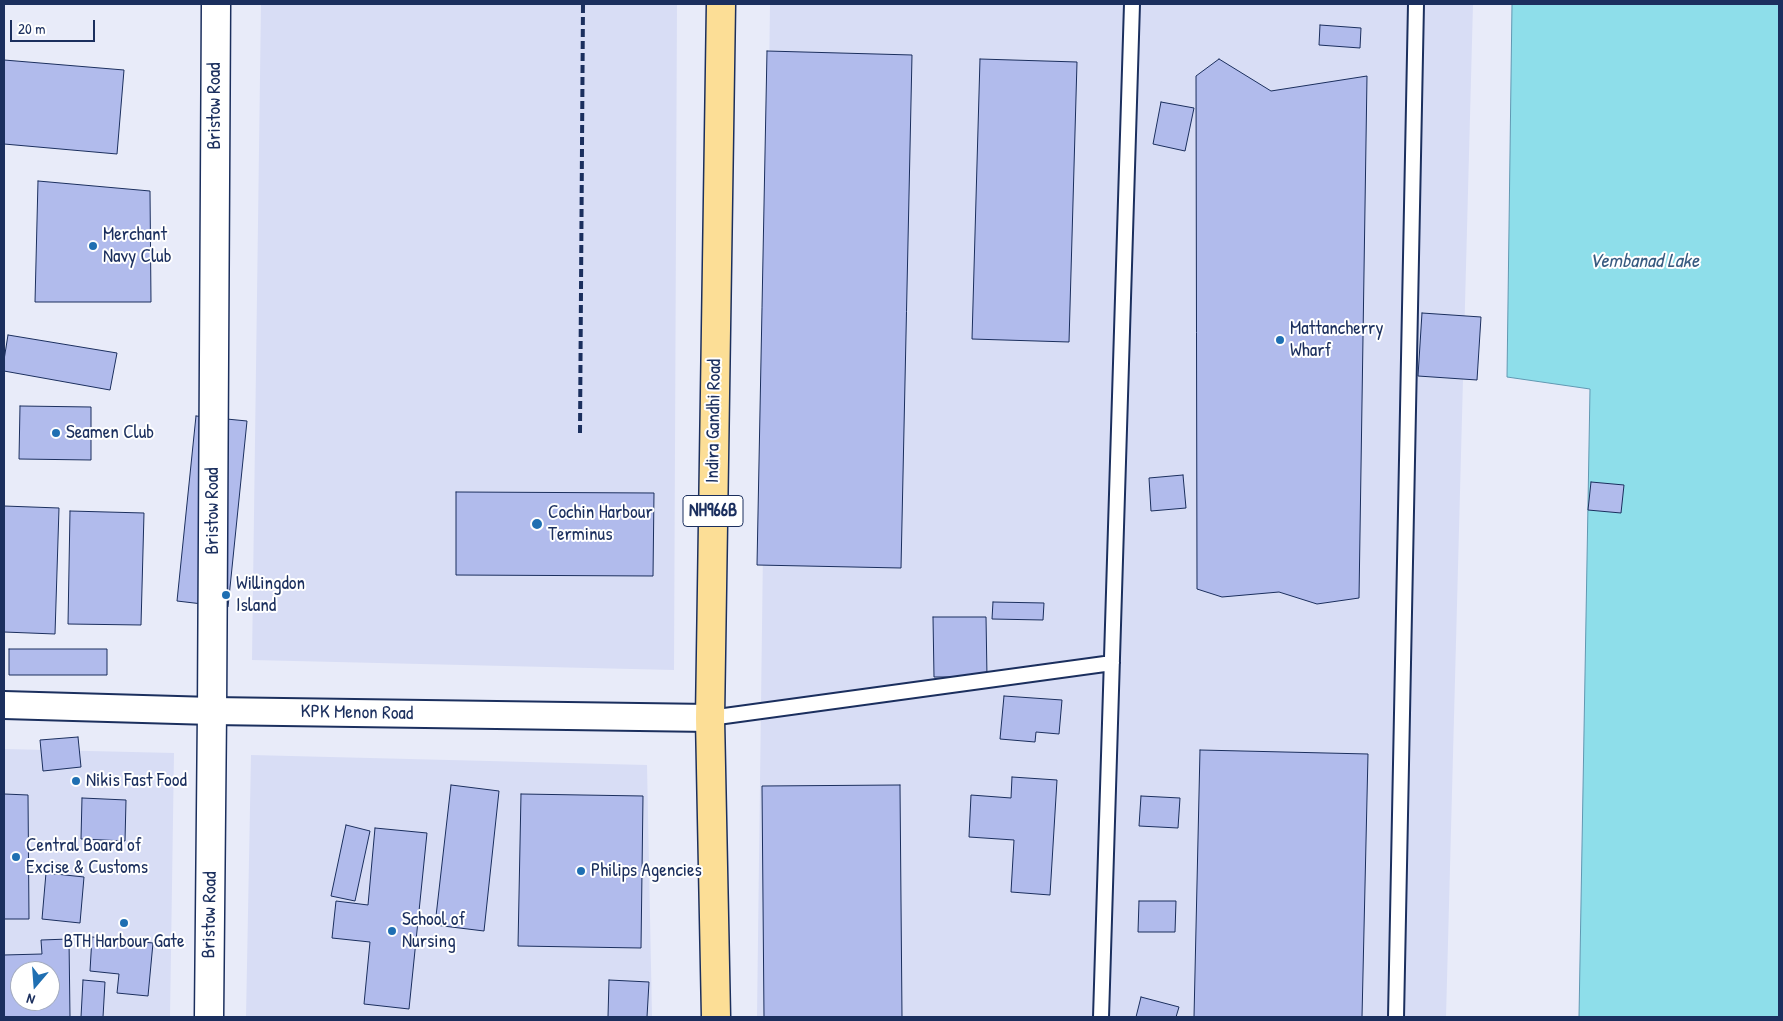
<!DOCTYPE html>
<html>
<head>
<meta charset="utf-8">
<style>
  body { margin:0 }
  #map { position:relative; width:1783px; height:1021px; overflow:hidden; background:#e8ebf9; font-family:"Patrick Hand",sans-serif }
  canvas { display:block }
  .frame { position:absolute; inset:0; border:5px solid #1b2f5e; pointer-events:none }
  .north { position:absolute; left:10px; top:961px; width:50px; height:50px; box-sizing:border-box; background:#fff; border:1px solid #a4acbf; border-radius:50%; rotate:198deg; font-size:14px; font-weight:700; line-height:20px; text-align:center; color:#1b2f5e }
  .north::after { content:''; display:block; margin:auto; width:18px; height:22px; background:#1f6fb2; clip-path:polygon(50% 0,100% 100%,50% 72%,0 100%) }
  .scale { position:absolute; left:10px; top:20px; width:85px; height:22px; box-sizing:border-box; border:2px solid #1b2f5e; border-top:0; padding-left:6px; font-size:15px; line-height:18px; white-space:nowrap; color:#1b2f5e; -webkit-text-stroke:4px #fff; paint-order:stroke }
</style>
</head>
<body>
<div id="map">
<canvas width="1783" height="1021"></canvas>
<div class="frame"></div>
<div class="north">N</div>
<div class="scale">20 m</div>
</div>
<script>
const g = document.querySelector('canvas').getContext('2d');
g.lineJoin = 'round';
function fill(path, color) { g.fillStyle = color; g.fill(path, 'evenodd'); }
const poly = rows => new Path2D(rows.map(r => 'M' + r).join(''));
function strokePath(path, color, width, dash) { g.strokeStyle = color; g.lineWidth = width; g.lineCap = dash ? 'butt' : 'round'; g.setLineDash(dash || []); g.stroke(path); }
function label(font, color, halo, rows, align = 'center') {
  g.font = font + ' "Patrick Hand",sans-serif'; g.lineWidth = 4; g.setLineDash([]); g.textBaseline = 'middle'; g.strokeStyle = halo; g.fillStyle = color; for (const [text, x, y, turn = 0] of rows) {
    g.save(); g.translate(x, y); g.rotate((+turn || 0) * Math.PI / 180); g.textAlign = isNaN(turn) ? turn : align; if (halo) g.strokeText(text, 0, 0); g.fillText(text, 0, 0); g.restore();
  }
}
const built = poly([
  [261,4,677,4,674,670,252,660],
  [770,4,1473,4,1446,1017,757,1017],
  [4,749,174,753,170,1017,4,1017],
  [20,971,50,971,50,1001,20,1001],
  [251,755,647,765,652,1017,246,1017]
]);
const water = poly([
  [1512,4,1779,4,1779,1017,1579,1017,1590,389,1507,377,1512,4]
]);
const building = poly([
  [1320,25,1361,28,1360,48,1319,45,1320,25],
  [767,51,912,55,901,568,757,565,767,51],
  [980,59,1077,62,1069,342,972,339,980,59],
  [1219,59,1271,91,1367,76,1359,598,1317,604,1279,592,1222,597,1197,589,1196,76,1219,59],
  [4,60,124,70,117,154,4,144,4,60],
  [1161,102,1194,108,1185,151,1153,144,1161,102],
  [38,181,150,191,151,302,35,302,38,181],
  [1422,313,1481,317,1477,380,1418,376,1422,313],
  [8,335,117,353,110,390,4,371,4,360,8,335],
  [20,406,91,407,91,460,19,459,20,406],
  [196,416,247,421,228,607,177,601,196,416],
  [1183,475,1186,508,1151,511,1149,478,1183,475],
  [1591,482,1624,485,1621,513,1588,510,1591,482],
  [456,492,654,493,653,576,456,575,456,492],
  [4,506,59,508,55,634,4,632,4,506],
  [70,511,144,513,141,625,68,624,70,511],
  [993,602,1044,603,1043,620,992,619,993,602],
  [933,617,986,617,987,677,934,677,933,617],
  [9,649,107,649,107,675,9,675,9,649],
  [1004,696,1062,700,1059,734,1036,732,1035,742,1000,739,1004,696],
  [78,737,81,767,43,771,40,740,78,737],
  [1200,750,1368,754,1362,1017,1194,1017,1200,750],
  [1012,777,1057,780,1050,895,1011,892,1014,840,969,837,971,795,1011,798,1012,777],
  [451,785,499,791,484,931,435,925,451,785],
  [900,785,902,1017,764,1017,762,786,900,785],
  [4,794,28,795,29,919,4,919,4,794],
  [521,794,643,796,641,948,518,946,521,794],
  [1141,796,1180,798,1178,828,1139,826,1141,796],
  [82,798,126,800,125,841,81,839,82,798],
  [346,825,370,831,355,901,331,896,346,825],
  [375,828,427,833,409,1009,364,1004,370,942,332,938,336,901,368,905,375,828],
  [46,873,84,877,80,923,42,919,46,873],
  [1139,901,1176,901,1175,932,1138,932,1139,901],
  [92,937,153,943,148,996,117,993,119,974,90,971,92,937],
  [69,939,70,1017,4,1017,4,955,42,954,41,940,69,939],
  [20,971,50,971,50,1001,20,1001,20,971],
  [83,980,105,982,103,1017,81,1017,83,980],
  [609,980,649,982,647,1017,608,1017,609,980],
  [1141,997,1179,1007,1176,1017,1136,1017,1141,997]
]);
const service = poly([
  [710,718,1112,663],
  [1101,1017,1132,4],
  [1396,1017,1416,4]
]);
const minor = poly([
  [4,705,212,711,710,718]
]);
const tertiary = poly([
  [209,1017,212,711,216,4]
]);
const trunk = poly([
  [716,1017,710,718,721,4]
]);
const rail = poly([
  [580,433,583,4]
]);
const markers = [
  [93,246,5,"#1f6fb2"],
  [1280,340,5,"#1f6fb2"],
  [56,433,5,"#1f6fb2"],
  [537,524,6,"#1f6fb2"],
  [226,595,5,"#1f6fb2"],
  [76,781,5,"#1f6fb2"],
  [16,857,5,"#1f6fb2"],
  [581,871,5,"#1f6fb2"],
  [124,923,5,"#1f6fb2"],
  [392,931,5,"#1f6fb2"]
];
const shields = [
  [713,511,60]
];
const shieldNames = [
  ["NH966B",713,511]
];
const streetNames = [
  ["Bristow Road",215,106,-90],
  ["Indira Gandhi Road",714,421,-89],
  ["Bristow Road",213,511,-90],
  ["KPK Menon Road",357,713,1],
  ["Bristow Road",210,915,-89]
];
const poiNames = [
  ["Merchant",103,235],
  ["Navy Club",103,257],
  ["Mattancherry",1290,329],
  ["Wharf",1290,351],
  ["Seamen Club",66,433],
  ["Cochin Harbour",548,513],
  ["Terminus",548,535],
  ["Willingdon",236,584],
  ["Island",236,606],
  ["Nikis Fast Food",86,781],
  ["Central Board of",26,846],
  ["Excise & Customs",26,868],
  ["Philips Agencies",591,871],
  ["School of",402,920],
  ["Nursing",402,942],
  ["BTH Harbour Gate",124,942,"center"]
];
const waterNames = [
  ["Vembanad Lake",1644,262]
];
fill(built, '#d8ddf5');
fill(water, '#8edeea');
strokePath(water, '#6098b2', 1);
fill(building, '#b1bbec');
strokePath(building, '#1b2f5e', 1);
strokePath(service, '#1b2f5e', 18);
strokePath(minor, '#1b2f5e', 30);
strokePath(tertiary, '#1b2f5e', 31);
strokePath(trunk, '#1b2f5e', 31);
strokePath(service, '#fff', 14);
strokePath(minor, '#fff', 26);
strokePath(tertiary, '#fff', 28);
strokePath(trunk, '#fcde96', 28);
strokePath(rail, '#1b2f5e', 4, [8, 4]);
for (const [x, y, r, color] of markers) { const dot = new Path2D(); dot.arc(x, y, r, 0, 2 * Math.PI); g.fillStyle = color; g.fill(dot); strokePath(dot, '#fff', 2); }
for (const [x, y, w] of shields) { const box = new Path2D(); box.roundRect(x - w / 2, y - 15.5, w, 31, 4); g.fillStyle = '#fff'; g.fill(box); strokePath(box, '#1b2f5e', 1); }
label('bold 18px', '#1b2f5e', null, shieldNames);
label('19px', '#1b2f5e', '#fff', streetNames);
label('19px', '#1b2f5e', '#fff', poiNames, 'left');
label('italic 20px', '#385b81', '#fff', waterNames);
</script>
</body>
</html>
